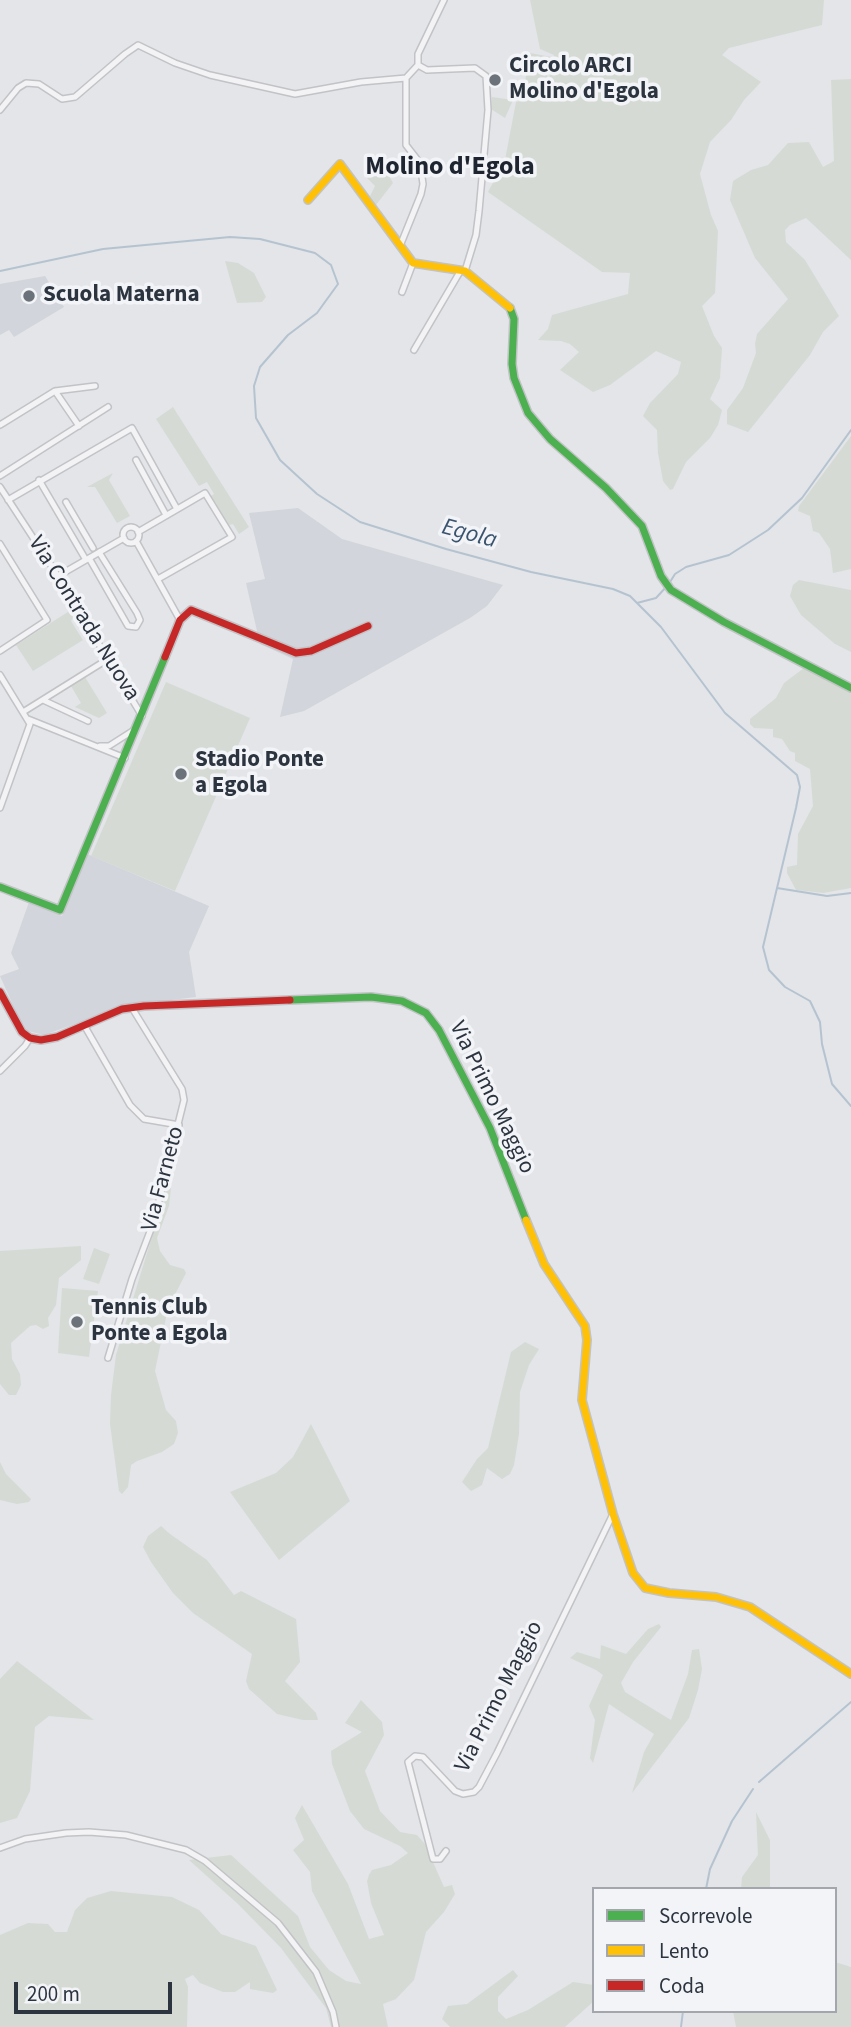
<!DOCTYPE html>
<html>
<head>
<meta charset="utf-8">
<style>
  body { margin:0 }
  #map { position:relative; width:851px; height:2027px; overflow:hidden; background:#e3e5e8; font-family:"Source Sans 3",sans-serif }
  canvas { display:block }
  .legend { position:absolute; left:592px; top:1887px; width:245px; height:126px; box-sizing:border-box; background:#f2f4f7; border:2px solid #a3a7ad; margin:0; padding:9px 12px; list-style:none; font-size:21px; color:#2c343f }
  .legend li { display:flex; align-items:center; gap:14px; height:35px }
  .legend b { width:35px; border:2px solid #a3a7ad }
  .scale { position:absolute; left:14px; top:1982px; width:158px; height:32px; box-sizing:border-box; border:4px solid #2c343f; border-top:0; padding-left:9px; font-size:21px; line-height:24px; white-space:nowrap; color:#2c343f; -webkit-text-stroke:5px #f2f4f7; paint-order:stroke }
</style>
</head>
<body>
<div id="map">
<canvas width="851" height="2027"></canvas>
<ul class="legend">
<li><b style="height:9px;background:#4caf50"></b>Scorrevole</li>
<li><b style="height:9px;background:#ffc107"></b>Lento</li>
<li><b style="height:9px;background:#c62828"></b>Coda</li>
</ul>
<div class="scale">200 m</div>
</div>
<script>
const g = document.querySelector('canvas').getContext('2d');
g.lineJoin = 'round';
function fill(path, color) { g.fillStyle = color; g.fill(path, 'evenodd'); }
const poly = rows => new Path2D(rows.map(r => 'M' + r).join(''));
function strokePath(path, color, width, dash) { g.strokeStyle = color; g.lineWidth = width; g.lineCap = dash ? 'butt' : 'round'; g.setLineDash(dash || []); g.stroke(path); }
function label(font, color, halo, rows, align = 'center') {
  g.font = font + ' "Source Sans 3",sans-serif'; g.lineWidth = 7; g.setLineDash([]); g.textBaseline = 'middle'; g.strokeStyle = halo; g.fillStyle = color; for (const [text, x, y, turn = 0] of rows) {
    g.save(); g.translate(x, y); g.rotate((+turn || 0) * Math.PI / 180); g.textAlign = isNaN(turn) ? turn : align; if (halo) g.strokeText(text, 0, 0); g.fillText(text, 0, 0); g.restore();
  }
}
const built = poly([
  [45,276,64,307,14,337,9,330,0,335,0,284],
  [298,508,342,539,503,585,487,606,470,618,304,711,280,717,293,659,260,644,246,583,265,579,249,513],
  [87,854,209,906,189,952,196,997,128,1005,44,1035,28,1031,17,1014,0,976,19,969,11,953,29,902,62,916]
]);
const green = poly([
  [530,0,824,0,822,25,729,48,722,55,761,82,744,100,731,120,710,142,700,174,711,215,718,231,715,293,702,306,714,336,722,348,720,378,710,399,722,410,718,425,710,438,686,462,673,489,670,490,663,481,658,453,657,430,643,416,650,403,678,374,681,362,656,351,610,385,593,392,560,370,579,352,570,344,561,341,538,340,548,329,552,315,628,294,630,273,602,272,488,192,505,160,516,102,546,95,554,55,540,49],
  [530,53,551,57,544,92,524,88],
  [851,79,851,260,806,218,790,225,785,230,786,242,805,260,839,316,823,332,810,355,748,432,727,424,727,410,743,388,756,353,755,344,757,334,788,299,755,258,730,200,733,181,751,170,768,165,788,143,809,142,823,167,834,161,831,80],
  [492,97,513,100,505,118,491,109],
  [388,174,393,183,376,205,370,196,375,186,367,178],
  [225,261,238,263,254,273,266,297,262,302,237,303],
  [173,407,249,527,239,534,233,524,229,525,211,496,214,494,207,482,199,486,156,419],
  [851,436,851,569,833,573,830,549,819,533,813,531,810,516,798,511,799,506],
  [113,473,109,480,130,516,117,523,95,487,87,487],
  [799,580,851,590,851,652,835,644,801,615,790,596,793,585],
  [71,610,75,615,71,621,83,640,33,671,16,645],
  [804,668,851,687,851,888,823,893,796,890,787,873,787,867,797,865,798,834,813,806,810,769,795,761,795,753,790,751,782,739,773,737,773,729,754,728,750,724,750,719,776,698,784,683],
  [85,677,107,713,99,718,75,707,81,703,71,686],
  [166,682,250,718,175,891,91,856],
  [167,1187,171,1188,169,1206,157,1238,160,1251,170,1265,184,1269,186,1273,168,1308,155,1371,166,1410,176,1421,178,1433,174,1444,162,1452,137,1461,131,1465,128,1487,122,1494,119,1491,110,1424,111,1395,116,1355],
  [81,1246,81,1260,59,1278,56,1305,48,1318,49,1326,43,1329,36,1325,30,1326,11,1343,12,1359,20,1374,21,1385,16,1395,9,1395,0,1384,0,1251],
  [94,1248,110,1254,99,1284,83,1279],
  [62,1288,98,1291,89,1357,58,1353],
  [525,1342,539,1349,529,1365,520,1392,519,1434,514,1465,510,1474,502,1479,487,1468,482,1485,471,1491,462,1482,477,1459,488,1448,511,1352],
  [311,1424,350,1501,279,1560,230,1492,276,1473,293,1457],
  [0,1462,6,1474,31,1499,29,1502,17,1504,0,1500],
  [161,1526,170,1534,207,1560,234,1595,241,1591,296,1619,300,1662,285,1681,316,1713,318,1720,303,1720,277,1714,249,1689,246,1681,252,1654,193,1613,173,1593,151,1562,143,1547,148,1536],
  [659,1624,661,1627,633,1662,621,1683,625,1692,671,1720,688,1674,692,1650,699,1649,702,1669,698,1690,689,1718,632,1793,644,1752,654,1734,609,1704,593,1763,590,1758,595,1720,589,1706,603,1675,596,1670,570,1658,577,1652,600,1659,601,1645,626,1654,648,1629],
  [17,1661,94,1720,49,1716,35,1727,30,1791,17,1818,0,1823,0,1679],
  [361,1700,382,1722,384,1735,365,1771,380,1811,400,1832,417,1835,425,1844,444,1887,452,1885,455,1894,444,1912,426,1932,414,1980,396,1999,383,2004,388,2027,331,2027,326,2008,281,1948,238,1904,189,1860,231,1855,298,1916,310,1947,329,1970,346,1981,361,1984,312,1891,310,1872,293,1850,304,1840,295,1818,302,1805,348,1884,369,1939,384,1935,371,1903,367,1881,369,1875,372,1870,391,1865,408,1853,400,1846,364,1829,350,1811,332,1764,331,1751,362,1732,345,1723],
  [756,1812,770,1840,770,1889,741,1889,742,1877,758,1855],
  [111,1891,172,1897,199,1910,221,1934,256,1946,277,1990,273,1993,250,1989,250,1982,235,1992,223,1992,200,1983,193,1975,185,1979,188,1987,187,2027,0,2027,0,1935,28,1923,48,1924,55,1932,67,1932,75,1910,87,1898],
  [835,1962,851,1967,851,2027,736,2027,733,2011,835,2011],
  [513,1970,518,1976,498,1997,498,2011,506,2019,528,2010,573,1982,594,1985,594,2001,565,2027,450,2027,442,2019,448,2006,467,2004]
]);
const stream = poly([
  [0,271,103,249,230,237,260,239,315,253,331,265,338,284,317,313,288,335,260,367,254,386,256,418,280,460,317,494,360,522,446,549,531,572,613,589,630,596,661,627,725,713,797,775,800,787,796,808,763,947,769,970,785,987,810,1001,820,1022,822,1044,832,1084,851,1106],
  [670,582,675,574,686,567,729,555,768,530,802,498,851,430],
  [637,603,656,598,667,586],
  [777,888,827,896,851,893],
  [759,1782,851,1702],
  [706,1889,710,1869,732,1821,753,1789],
  [681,2027,683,2011]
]);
const street = poly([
  [418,65,427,70,475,68,486,76,488,110,479,211,476,235,465,271],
  [418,65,418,54,444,0],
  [0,110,18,88,26,83,39,84,62,99,75,97,125,54,138,45,175,63,210,75,295,94,361,82,406,78,418,65],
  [400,246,421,194,423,184,420,163,406,145,406,78],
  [402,292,413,263],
  [414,350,461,270],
  [55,391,95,386],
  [0,425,55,391,79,426],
  [136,460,166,515],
  [0,476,108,407],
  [39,480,86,560],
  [0,487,58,576,142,716],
  [8,500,132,428,177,509],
  [66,502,93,548],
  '123 535a8 8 0 1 1 16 0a8 8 0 1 1-16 0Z',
  [138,532,205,493,232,537,158,579],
  [136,541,180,620],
  [0,544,47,620,0,651],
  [89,558,128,626,136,627,140,620,137,613,99,552],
  [58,576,124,538],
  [0,675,30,724,0,808],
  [43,700,88,721],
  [23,712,108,659],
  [28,719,125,758],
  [100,746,109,746,134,730],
  [84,1025,130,1105,144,1119,179,1125],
  [0,1071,25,1046,30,1038],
  [108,1358,132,1279,154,1221,184,1100,182,1089,132,1008],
  [0,1848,25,1839,66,1833,89,1832,126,1835,186,1850,205,1861,278,1923,316,1972,333,2012,336,2027],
  [446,1851,440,1859,433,1859,408,1762,415,1756,423,1757,455,1791,463,1794,474,1792,479,1787,497,1753,613,1514]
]);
const fast = poly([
  [510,308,514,319,512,364,514,378,528,413,550,439,606,488,642,526,661,576,671,590,724,622,851,688],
  [0,887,60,910,165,657],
  [290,1000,371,997,402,1001,426,1013,439,1030,490,1128,526,1220]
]);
const slow = poly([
  [308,200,340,164,413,263,465,271,510,308],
  [526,1220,544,1264,585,1326,587,1340,582,1400,613,1514,633,1573,645,1588,669,1593,716,1597,750,1607,851,1674]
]);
const jam = poly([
  [165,657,180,620,191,610,296,653,311,651,368,626],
  [0,992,22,1032,30,1038,41,1040,57,1037,122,1009,144,1006,290,1000]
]);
const markers = [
  [495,80,7,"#6c727a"],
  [29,296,7,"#6c727a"],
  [181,774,7,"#6c727a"],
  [77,1322,7,"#6c727a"]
];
const poiNames = [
  ["Circolo ARCI",509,67],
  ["Molino d'Egola",509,93],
  ["Scuola Materna",43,296],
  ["Stadio Ponte",195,761],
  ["a Egola",195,787],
  ["Tennis Club",91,1309],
  ["Ponte a Egola",91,1335]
];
const streetNames = [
  ["Via Contrada Nuova",83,619,58],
  ["Via Primo Maggio",491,1098,64],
  ["Via Farneto",164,1179,-75],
  ["Via Primo Maggio",500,1697,-63]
];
const waterNames = [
  ["Egola",469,535,15]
];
const quarterNames = [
  ["Molino d'Egola",450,168]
];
fill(built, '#d2d5db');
fill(green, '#d5dbd4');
strokePath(stream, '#b5c3d0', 2);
strokePath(street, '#c2c3c6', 8);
strokePath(fast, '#c2c3c6', 10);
strokePath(slow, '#c2c3c6', 10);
strokePath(jam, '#c2c3c6', 10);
strokePath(street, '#f3f3f5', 5);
strokePath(fast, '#4caf50', 7);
strokePath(slow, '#ffc107', 7);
strokePath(jam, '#c62828', 7);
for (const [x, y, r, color] of markers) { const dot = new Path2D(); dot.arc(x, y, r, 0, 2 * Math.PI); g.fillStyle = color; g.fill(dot); strokePath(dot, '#f2f4f7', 2.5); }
label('bold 23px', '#2c343f', '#f2f4f7', poiNames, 'left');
label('23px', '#2c343f', '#f2f4f7', streetNames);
label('italic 24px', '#3a546f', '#f2f4f7', waterNames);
label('bold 26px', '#1e2530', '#f2f4f7', quarterNames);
</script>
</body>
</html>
